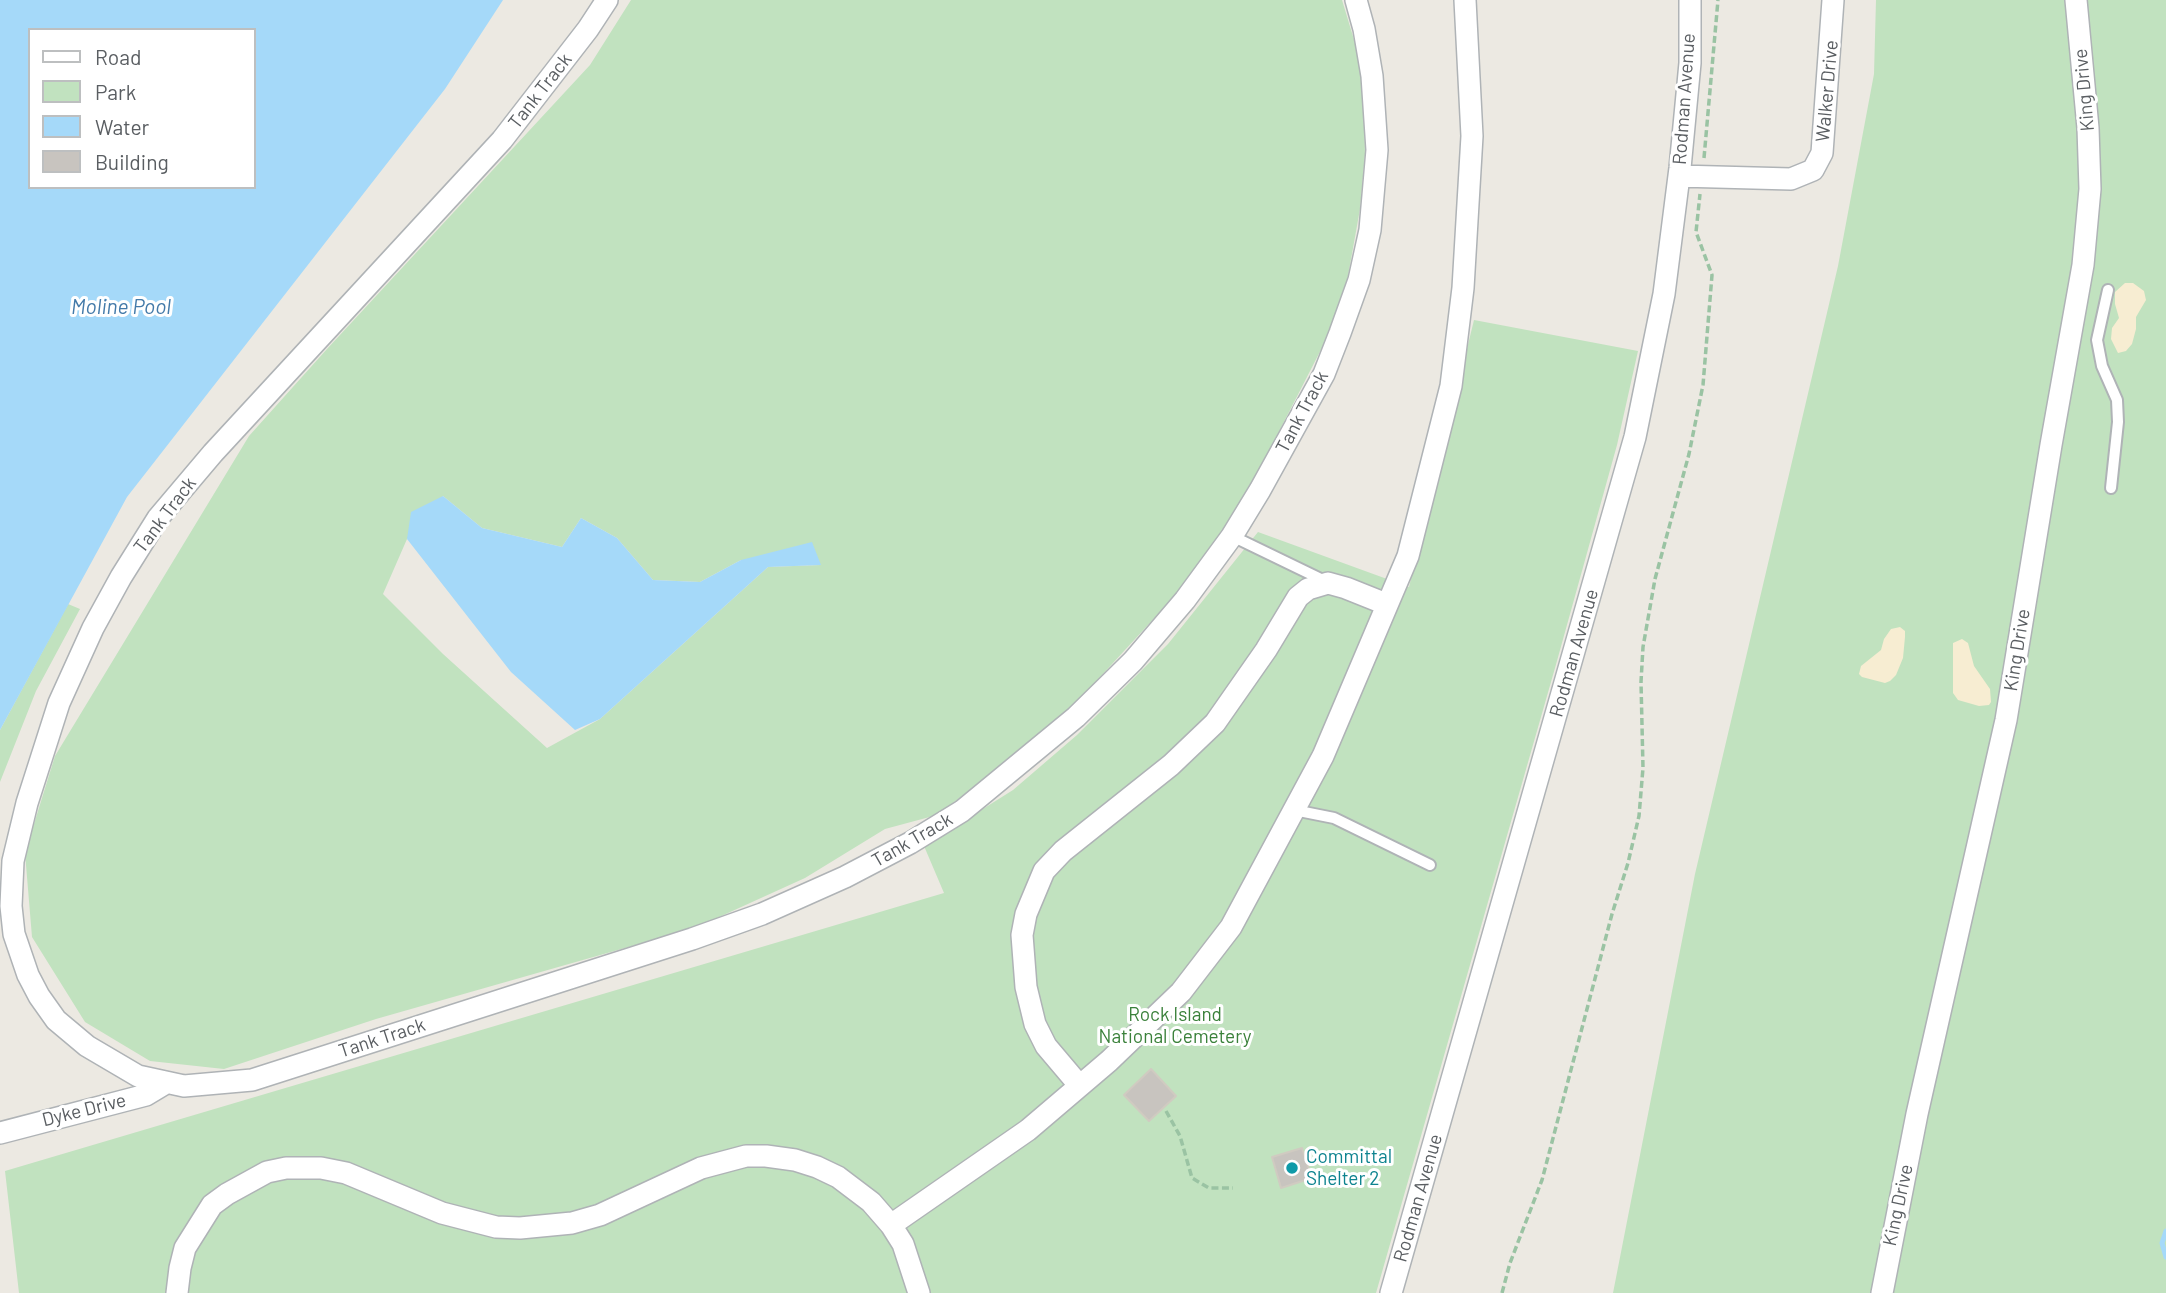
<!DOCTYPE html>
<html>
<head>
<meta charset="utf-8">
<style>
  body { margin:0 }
  #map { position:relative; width:2166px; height:1293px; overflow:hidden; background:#ece9e2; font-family:Barlow,sans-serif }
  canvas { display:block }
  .legend { position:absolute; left:28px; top:28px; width:228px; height:161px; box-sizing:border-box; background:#fff; border:2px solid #bdbfc0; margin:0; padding:9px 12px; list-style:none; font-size:21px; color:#5a5e62 }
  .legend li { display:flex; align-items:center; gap:14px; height:35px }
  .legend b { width:35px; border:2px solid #bdbfc0 }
</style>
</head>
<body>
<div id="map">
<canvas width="2166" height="1293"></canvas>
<ul class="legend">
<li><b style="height:9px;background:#fff"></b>Road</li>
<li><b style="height:19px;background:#c1e2bf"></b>Park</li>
<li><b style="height:19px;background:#a5d9f9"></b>Water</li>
<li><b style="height:19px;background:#c8c4bf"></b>Building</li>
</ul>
</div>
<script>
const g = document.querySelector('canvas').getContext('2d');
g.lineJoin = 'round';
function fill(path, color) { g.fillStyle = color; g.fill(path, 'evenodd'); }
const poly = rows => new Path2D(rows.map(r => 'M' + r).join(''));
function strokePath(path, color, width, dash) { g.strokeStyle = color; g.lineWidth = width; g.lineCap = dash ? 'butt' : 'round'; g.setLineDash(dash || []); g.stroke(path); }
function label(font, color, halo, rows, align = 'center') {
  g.font = font + ' Barlow,sans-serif'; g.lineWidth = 6; g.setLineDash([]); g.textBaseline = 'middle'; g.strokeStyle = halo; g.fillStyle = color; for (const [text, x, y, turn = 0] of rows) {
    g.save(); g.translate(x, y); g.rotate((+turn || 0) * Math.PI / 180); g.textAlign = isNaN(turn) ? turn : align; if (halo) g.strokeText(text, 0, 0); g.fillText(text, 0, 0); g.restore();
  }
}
const green = poly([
  [631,0,1342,0,1355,43,1364,93,1365,154,1360,209,1348,276,1329,334,1248,492,1193,576,1056,725,937,815,885,829,805,878,695,928,376,1019,224,1069,150,1061,85,1022,32,937,25,853,55,756,249,436,327,349,590,65],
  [443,496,482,528,562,547,581,518,617,538,653,580,700,582,741,560,820,565,768,567,600,719,547,748,443,654,383,594,407,539],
  [1876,0,2166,0,2166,1293,1613,1293,1695,874,1838,266,1874,74],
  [1474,320,1638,351,1617,445,1555,668,1376,1293,19,1293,5,1171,944,893,924,846,1013,790,1077,735,1168,644,1258,532,1409,587],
  [68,604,80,609,36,691,0,782,0,730]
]);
const sand = poly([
  [2125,283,2133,283,2144,291,2146,300,2136,317,2136,329,2132,344,2126,351,2118,353,2111,339,2112,328,2119,318,2115,304,2115,292],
  [1900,627,1905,631,1905,637,1903,658,1896,675,1890,681,1885,683,1862,677,1859,674,1861,666,1881,650,1884,639,1891,629],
  [1962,639,1968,643,1974,666,1990,689,1991,702,1989,705,1979,706,1958,700,1953,693,1953,643]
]);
const water = poly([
  [0,0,503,0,445,89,127,497,0,730],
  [30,30,254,30,254,187,30,187],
  [443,496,482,528,562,547,581,518,617,538,653,580,700,582,741,560,812,542,821,565,768,567,600,719,575,730,511,672,407,539,411,512]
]);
const stream = poly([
  [2166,1231,2162,1243,2166,1257]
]);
const building = poly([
  [1151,1069,1176,1096,1149,1121,1124,1095,1151,1069],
  [1302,1148,1312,1178,1281,1188,1272,1157,1302,1148]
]);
const path = poly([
  [1704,158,1718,0],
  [1166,1111,1180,1136,1192,1178,1209,1188,1233,1188],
  [1502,1293,1510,1263,1542,1180,1612,914,1628,863,1639,816,1643,768,1641,682,1643,647,1655,579,1689,454,1703,385,1712,275,1696,232,1700,194]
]);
const service = poly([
  [2108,290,2097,340,2102,366,2117,400,2118,422,2111,488],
  [1232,536,1327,582],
  [1294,810,1334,818,1430,865]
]);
const minor = poly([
  [607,0,588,29,502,140,213,453,158,518,121,577,93,628,59,703,27,803,13,861,11,906,14,934,28,975,39,996,56,1020,87,1046,138,1076,184,1086,252,1080,692,939,762,914,845,877,910,843,962,811,1076,717,1133,661,1185,600,1232,536,1260,490,1324,374,1340,333,1359,280,1370,230,1377,150,1372,76,1364,29,1356,0],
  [1679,176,1791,179,1813,170,1822,153,1833,0],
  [1079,1085,1046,1046,1035,1024,1026,987,1022,935,1026,914,1044,871,1063,851,1171,765,1215,723,1266,650,1298,597,1308,589,1328,583,1346,588,1386,604],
  [0,1133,146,1095,166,1083],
  [891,1225,1028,1130,1109,1061,1181,992,1231,927,1323,756,1408,556,1451,386,1463,288,1472,136,1465,0],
  [177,1293,180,1268,185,1248,212,1205,227,1194,267,1172,286,1168,321,1168,346,1173,442,1213,496,1227,520,1228,572,1223,600,1215,701,1168,746,1156,766,1156,795,1160,817,1167,838,1177,871,1202,891,1225,903,1244,919,1293],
  [1391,1293,1635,437,1664,294,1680,168,1690,63,1690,0],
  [1882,1293,1917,1114,2006,720,2051,445,2083,265,2090,189,2088,128,2076,0]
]);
const markers = [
  [1292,1168,7,"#0f9aa8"]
];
const streetNames = [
  ["King Drive",2084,90,-95],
  ["Tank Track",540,91,-52],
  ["Walker Drive",1827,91,-85],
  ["Rodman Avenue",1684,99,-86],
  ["Tank Track",1302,412,-62],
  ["Tank Track",165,515,-53],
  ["King Drive",2017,650,-81],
  ["Rodman Avenue",1574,653,-74],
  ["Tank Track",912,840,-30],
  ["Tank Track",382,1038,-18],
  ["Dyke Drive",84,1110,-14],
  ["Rodman Avenue",1418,1198,-74],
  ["King Drive",1898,1205,-78]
];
const parkNames = [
  ["Rock Island",1175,1015],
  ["National Cemetery",1175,1037]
];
const cultureNames = [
  ["Committal",1306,1157],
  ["Shelter 2",1306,1179]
];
const waterNames = [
  ["Moline Pool",121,307]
];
fill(green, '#c1e2bf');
fill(sand, '#f7edd2');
fill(water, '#a5d9f9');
strokePath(stream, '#a5d9f9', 5);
fill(building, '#c8c4bf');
strokePath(building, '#d0cbc1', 2);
strokePath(service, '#afb3b6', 14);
strokePath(minor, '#afb3b6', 24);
strokePath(path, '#9ac3a3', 3.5, [7, 3.5]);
strokePath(service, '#fff', 10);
strokePath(minor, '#fff', 21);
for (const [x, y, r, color] of markers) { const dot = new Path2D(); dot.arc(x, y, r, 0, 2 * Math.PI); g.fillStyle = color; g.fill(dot); strokePath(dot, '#fff', 2.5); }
label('19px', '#5a5e62', '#fff', streetNames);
label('19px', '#3a813a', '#fff', parkNames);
label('19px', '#0d838f', '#fff', cultureNames, 'left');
label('italic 21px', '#437aa9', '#fff', waterNames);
</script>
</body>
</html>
